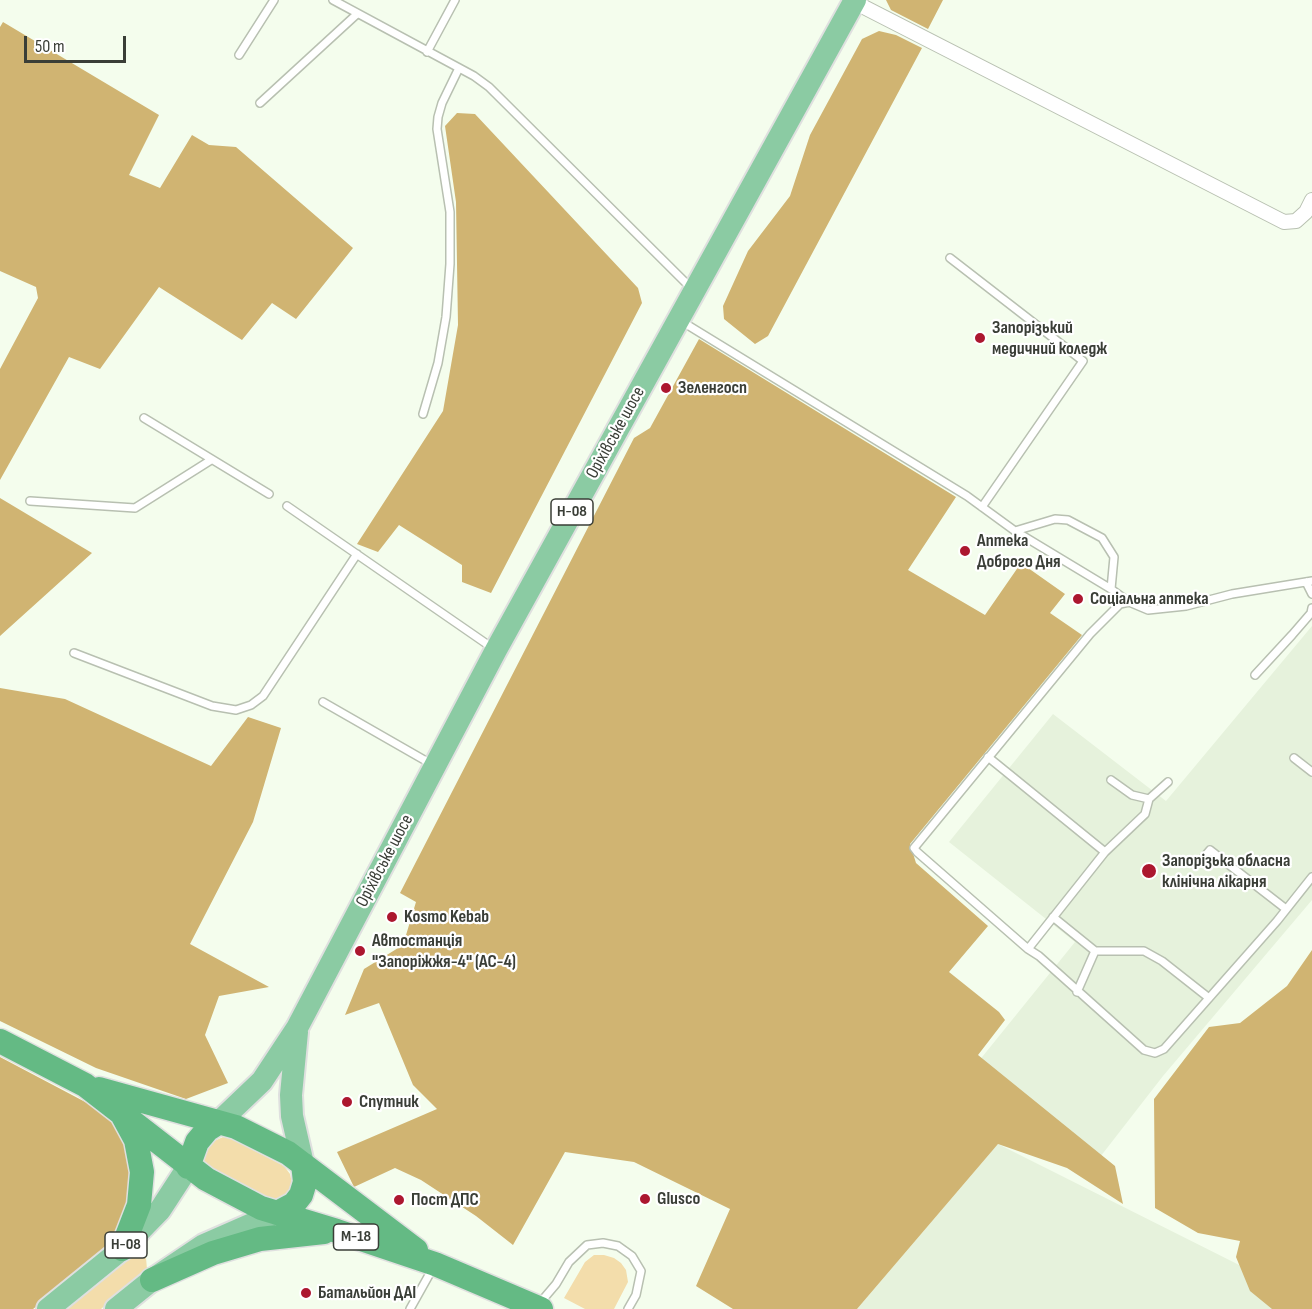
<!DOCTYPE html>
<html>
<head>
<meta charset="utf-8">
<style>
  body { margin:0 }
  #map { position:relative; width:1312px; height:1309px; overflow:hidden; background:#f4fded; font-family:"Sofia Sans Condensed",sans-serif }
  canvas { display:block }
  .scale { position:absolute; left:24px; top:36px; width:102px; height:27px; box-sizing:border-box; border:3px solid #3a3e37; border-top:0; padding-left:8px; font-size:18px; line-height:21px; white-space:nowrap; color:#3a3e37; -webkit-text-stroke:4px #fff; paint-order:stroke }
</style>
</head>
<body>
<div id="map">
<canvas width="1312" height="1309"></canvas>
<div class="scale">50 m</div>
</div>
<script>
const g = document.querySelector('canvas').getContext('2d');
g.lineJoin = 'round';
function fill(path, color) { g.fillStyle = color; g.fill(path, 'evenodd'); }
const poly = rows => new Path2D(rows.map(r => 'M' + r).join(''));
function strokePath(path, color, width, dash) { g.strokeStyle = color; g.lineWidth = width; g.lineCap = dash ? 'butt' : 'round'; g.setLineDash(dash || []); g.stroke(path); }
function label(font, color, halo, rows, align = 'center') {
  g.font = font + ' "Sofia Sans Condensed",sans-serif'; g.lineWidth = 4.5; g.setLineDash([]); g.textBaseline = 'middle'; g.strokeStyle = halo; g.fillStyle = color; for (const [text, x, y, turn = 0] of rows) {
    g.save(); g.translate(x, y); g.rotate((+turn || 0) * Math.PI / 180); g.textAlign = isNaN(turn) ? turn : align; if (halo) g.strokeText(text, 0, 0); g.fillText(text, 0, 0); g.restore();
  }
}
const built = poly([
  [1312,626,1312,900,1163,1076,1090,1170,970,1072,1075,942,949,842,1053,714,1166,801],
  [998,1144,1303,1297,1312,1309,857,1309]
]);
const green = poly([
  [223,1137,230,1138,284,1166,290,1174,292,1183,290,1192,284,1200,266,1204,204,1163,203,1156,210,1143],
  [134,1255,146,1258,147,1269,101,1309,65,1309],
  [594,1255,604,1255,614,1258,621,1263,626,1270,628,1282,614,1309,585,1309,564,1298,585,1262]
]);
const forest = poly([
  [886,0,943,0,928,29,891,10],
  [3,22,159,115,129,175,160,188,192,135,209,145,236,147,353,248,296,319,272,303,242,340,159,287,100,369,69,357,0,480,0,369,38,298,36,287,0,271,0,27],
  [879,31,896,35,922,48,768,336,755,344,724,319,723,306,748,251,790,196,810,135,862,39],
  [457,113,475,114,638,288,642,303,491,593,462,582,462,565,399,525,378,552,357,544,443,411,458,325,456,202,445,126],
  [699,339,956,497,908,570,985,615,1021,563,1065,594,1050,613,1082,635,910,844,916,863,988,926,949,972,999,1012,1005,1020,978,1055,1115,1166,1123,1204,1067,1168,998,1144,857,1309,733,1309,696,1286,730,1209,634,1162,565,1152,513,1245,476,1216,421,1180,395,1168,354,1187,337,1152,437,1109,413,1085,379,1003,345,1015,364,969,403,945,416,902,400,893,634,438,650,428],
  [0,498,92,553,0,636],
  [0,688,65,699,211,766,248,717,281,728,253,822,190,944,269,987,219,996,205,1035,228,1083,186,1099,96,1068,0,1021],
  [1312,950,1312,1309,1272,1309,1250,1291,1236,1257,1240,1241,1198,1233,1155,1208,1154,1099,1209,1027,1240,1023,1287,986],
  [0,1057,108,1114,130,1145,138,1176,110,1250,33,1309,0,1309]
]);
const service = poly([
  [333,0,474,76,489,87,692,289],
  [427,52,455,0],
  [239,55,274,0],
  [260,103,357,14],
  [950,258,1083,361,982,507],
  [681,321,967,496,1015,531,1111,589,1129,602,1148,610,1186,606,1232,594,1312,581],
  [423,414,438,363,446,317,450,264,450,212,437,129,438,117,442,103,459,68],
  [144,418,269,494],
  [30,501,135,508,211,460],
  [287,506,494,649],
  [1015,531,1055,519,1068,520,1102,538,1114,557,1111,589],
  [1306,582,1312,594],
  [1129,602,1120,604,1090,634,914,848,917,852,1028,949,1039,956,1144,1050,1155,1053,1164,1049,1277,921,1312,877],
  [74,653,212,706,236,710,251,705,263,696,357,554],
  [1255,675,1292,635,1311,613,1312,608],
  [323,702,433,765],
  [988,757,1105,852,1028,949],
  [1294,758,1312,772],
  [1111,780,1132,795,1149,799,1168,782],
  [1105,852,1145,814,1149,799],
  [1200,862,1210,850,1286,909],
  [1053,917,1095,951,1077,992],
  [1095,951,1144,951,1162,961,1209,998],
  [539,1304,556,1284,569,1262,587,1245,603,1243,618,1246,632,1256,641,1271,636,1295,628,1309],
  [410,1309,434,1266]
]);
const minor = poly([
  [854,2,1284,222,1296,221,1306,212,1312,200]
]);
const primary = poly([
  [297,1032,291,1095,292,1116,303,1164],
  [218,1123,262,1081,297,1028,496,650,855,0],
  [48,1309,122,1249,160,1210,188,1167],
  [116,1309,152,1280,204,1245,277,1213]
]);
const trunk = poly([
  [0,1041,85,1085,206,1179,261,1208,337,1231,435,1264,541,1309],
  [99,1089,236,1127,288,1153,416,1250],
  [188,1167,197,1142,207,1130,218,1123],
  [277,1213,294,1204,301,1195,305,1182,303,1164],
  [122,1249,139,1205,142,1172,136,1140,123,1116],
  [152,1280,213,1253,260,1239,324,1232]
]);
const markers = [
  [980,338,6,"#ac172f"],
  [666,388,6,"#ac172f"],
  [965,551,6,"#ac172f"],
  [1078,599,6,"#ac172f"],
  [1149,871,8,"#ac172f"],
  [392,917,6,"#ac172f"],
  [360,951,6,"#ac172f"],
  [347,1102,6,"#ac172f"],
  [645,1199,6,"#ac172f"],
  [399,1200,6,"#ac172f"],
  [306,1293,6,"#ac172f"]
];
const shields = [
  [572,512,42],
  [356,1237,45],
  [126,1245,42]
];
const shieldNames = [
  ["Н-08",572,512],
  ["М-18",356,1237],
  ["Н-08",126,1245]
];
const poiNames = [
  ["Запорізький",992,328],
  ["медичний коледж",992,349],
  ["Зеленгосп",678,388],
  ["Аптека",977,541],
  ["Доброго Дня",977,562],
  ["Соціальна аптека",1090,599],
  ["Запорізька обласна",1162,861],
  ["клінічна лікарня",1162,882],
  ["Kosmo Kebab",404,917],
  ["Автостанція",372,941],
  ["\"Запоріжжя-4\" (АС-4)",372,962],
  ["Спутник",359,1102],
  ["Glusco",657,1199],
  ["Пост ДПС",411,1200],
  ["Батальйон ДАI",318,1293]
];
const streetNames = [
  ["Оріхівське шосе",616,433,-61],
  ["Оріхівське шосе",385,861,-62]
];
fill(built, '#e6f2dc');
fill(green, '#f3ddab');
fill(forest, '#d0b472');
strokePath(service, '#b8c0b1', 10);
strokePath(minor, '#b8c0b1', 16);
strokePath(primary, '#dfe0df', 26);
strokePath(trunk, '#dfe0df', 27);
strokePath(service, '#fff', 7);
strokePath(minor, '#fff', 14);
strokePath(primary, '#8bcba3', 22);
strokePath(trunk, '#64ba84', 24);
for (const [x, y, r, color] of markers) { const dot = new Path2D(); dot.arc(x, y, r, 0, 2 * Math.PI); g.fillStyle = color; g.fill(dot); strokePath(dot, '#fff', 2); }
for (const [x, y, w] of shields) { const box = new Path2D(); box.roundRect(x - w / 2, y - 13, w, 26, 4.5); g.fillStyle = '#fff'; g.fill(box); strokePath(box, '#3a3e37', 1.5); }
label('bold 16px', '#3a3e37', null, shieldNames);
label('bold 18px', '#3a3e37', '#fff', poiNames, 'left');
label('18px', '#3a3e37', '#fff', streetNames);
</script>
</body>
</html>
